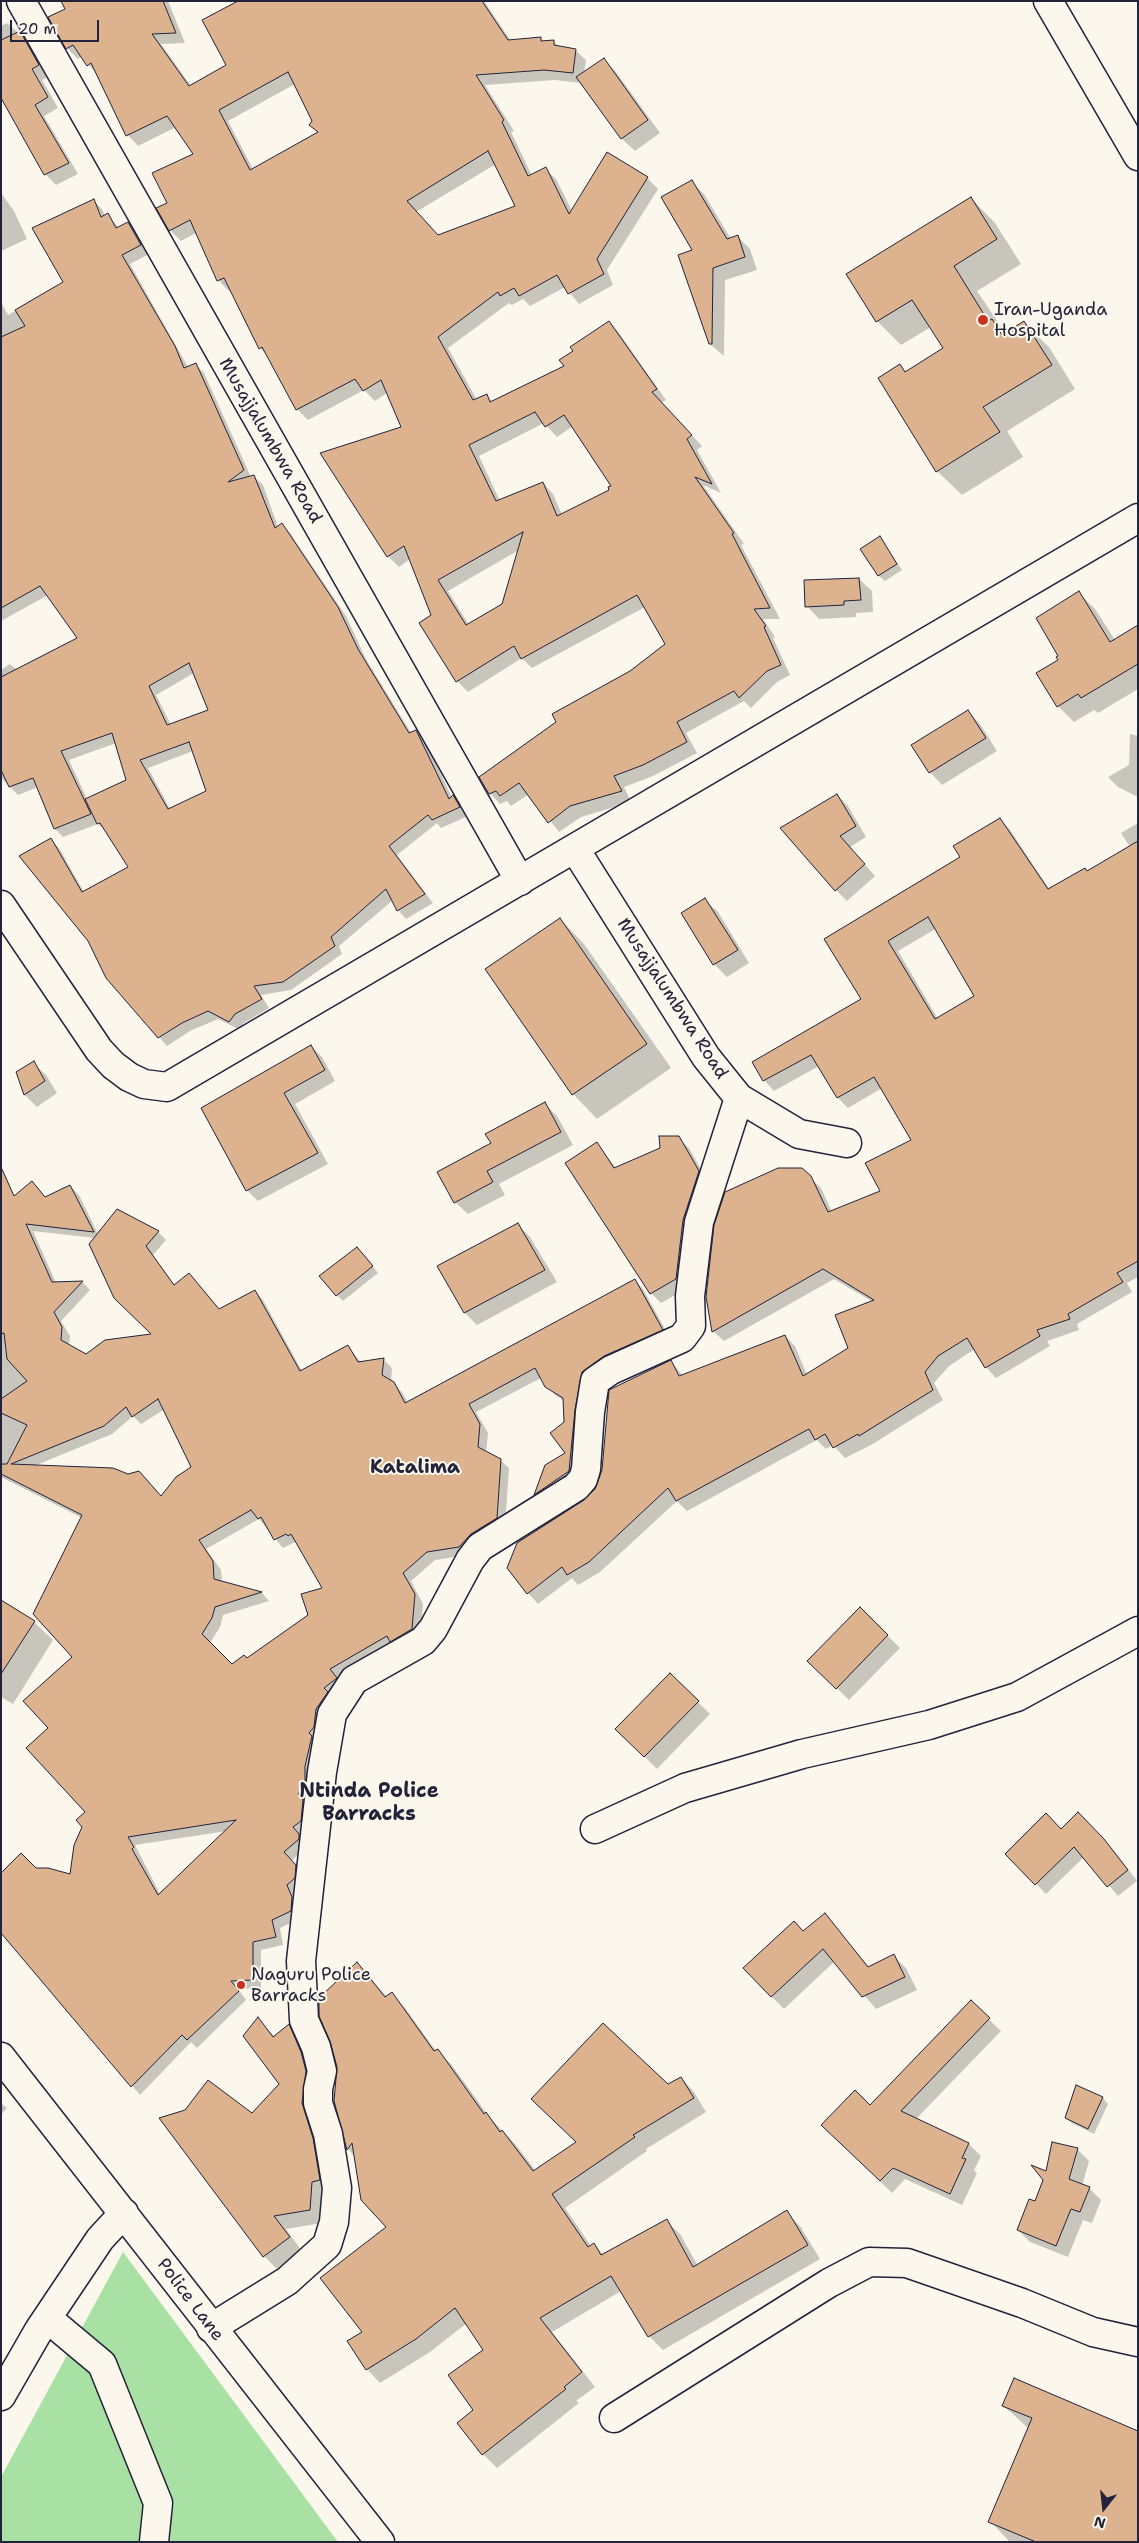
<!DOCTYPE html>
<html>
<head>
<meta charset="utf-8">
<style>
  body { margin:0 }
  #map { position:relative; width:1139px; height:2543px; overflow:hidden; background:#fbf7ec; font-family:"Shantell Sans",sans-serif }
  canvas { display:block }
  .frame { position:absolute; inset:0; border:2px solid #22223b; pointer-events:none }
  .north { position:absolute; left:1079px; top:2483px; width:50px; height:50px; -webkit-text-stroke:4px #fbf7ec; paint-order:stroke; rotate:196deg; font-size:14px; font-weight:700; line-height:20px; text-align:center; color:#22223b }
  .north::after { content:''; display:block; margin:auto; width:18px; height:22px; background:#22223b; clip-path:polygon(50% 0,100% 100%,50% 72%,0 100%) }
  .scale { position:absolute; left:10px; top:20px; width:89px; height:22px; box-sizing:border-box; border:2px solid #22223b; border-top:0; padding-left:6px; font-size:15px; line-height:18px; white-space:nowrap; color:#22223b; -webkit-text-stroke:4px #fbf7ec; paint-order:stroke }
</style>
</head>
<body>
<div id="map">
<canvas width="1139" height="2543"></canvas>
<div class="frame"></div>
<div class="north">N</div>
<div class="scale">20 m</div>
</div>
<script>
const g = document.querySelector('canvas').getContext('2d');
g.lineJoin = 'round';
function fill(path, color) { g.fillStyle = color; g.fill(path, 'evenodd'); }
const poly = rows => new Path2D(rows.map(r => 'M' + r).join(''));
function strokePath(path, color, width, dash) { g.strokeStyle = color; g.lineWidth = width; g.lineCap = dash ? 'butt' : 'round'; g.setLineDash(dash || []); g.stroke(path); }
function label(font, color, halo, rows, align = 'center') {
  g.font = font + ' "Shantell Sans",sans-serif'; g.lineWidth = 4; g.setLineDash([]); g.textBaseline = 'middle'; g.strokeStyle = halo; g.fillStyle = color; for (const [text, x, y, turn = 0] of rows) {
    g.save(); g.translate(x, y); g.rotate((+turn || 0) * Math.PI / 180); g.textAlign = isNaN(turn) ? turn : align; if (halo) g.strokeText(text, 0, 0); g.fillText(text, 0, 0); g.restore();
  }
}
const green = poly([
  [123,2252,338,2542,1,2542,1,2477]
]);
const shadow = poly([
  [63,1,168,1,185,43,161,44,191,86,228,66,235,4,233,1,484,1,511,41,540,39,544,42,553,41,559,47,575,50,586,60,584,74,604,60,616,72,660,133,635,151,622,139,582,83,555,80,485,85,514,131,511,132,532,176,545,169,556,179,572,211,647,178,658,189,607,270,613,285,579,304,565,287,530,306,523,299,512,305,509,303,448,348,477,400,486,396,493,402,565,366,575,351,609,322,619,333,666,400,661,403,702,446,697,450,721,493,703,485,744,544,741,545,780,619,763,619,775,637,773,638,790,675,777,682,751,708,744,701,686,733,697,753,653,776,624,787,631,802,581,817,559,832,529,794,511,806,507,801,500,804,490,793,630,672,667,644,645,607,532,668,522,658,468,692,457,681,421,623,433,616,410,559,399,567,388,556,403,428,387,393,375,401,364,390,308,420,297,409,269,357,260,348,231,290,229,291,218,280,196,233,181,241,170,230,168,203,195,155,176,127,138,146,128,135,98,76,82,56,78,59,67,48,67,10],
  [295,84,314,121,311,125,318,133,253,169,228,121],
  [496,164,517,207,438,236,416,212],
  [544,423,557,437,573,426,613,486,611,490,562,515,553,494,543,483,500,501,479,456],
  [519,550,503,605,469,625,448,591],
  [7,23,30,43,49,76,42,80,58,108,44,116,78,174,56,185,45,174,1,97,1,26],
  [691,181,704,194,731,239,738,237,750,249,757,270,725,280,724,356,710,344,694,251],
  [1,193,14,211,27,239,1,251],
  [971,198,995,223,1021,264,977,291,1006,334,1024,323,1049,347,1075,389,1007,431,1023,457,962,495,937,471,900,366,907,372,945,349,931,327,901,345,877,321],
  [94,201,102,209,105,216,108,215,119,228,128,224,137,232,149,254,130,264,188,367,195,364,204,373,251,477,254,477,263,485,278,527,282,525,290,533,346,616,366,659,411,733,416,731,425,740,452,798,462,805,468,816,441,828,437,823,397,855,433,903,406,919,398,910,393,900,339,946,342,954,291,990,261,995,269,1008,244,1023,238,1029,218,1019,190,1031,167,1046,159,1037,51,840,59,848,84,892,130,867,107,832,98,824,63,837,55,829,38,787,18,795,1,778,1,670,10,664,17,670,78,639,48,595,1,621,1,302,8,315,65,283],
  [194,673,209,711,171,725,156,695],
  [116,743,128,781,87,799,69,760],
  [193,751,208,792,170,809,148,768],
  [880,538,902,570,885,581,879,576],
  [859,579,872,591,873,612,856,613,856,617,819,619,807,606],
  [1079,593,1095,609,1115,640,1138,626,1138,689,1098,713,1094,710,1074,722,1058,706,1060,661],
  [968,711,980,724,997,751,942,785,930,772],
  [1130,734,1138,736,1138,797,1118,787,1108,777,1129,765],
  [837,795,848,806,866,837,850,847,875,876,847,901,836,890],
  [1000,819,1010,830,1050,890,1087,872,1130,847,1121,833,1138,823,1138,1277,1127,1283,1132,1292,1077,1324,1079,1330,1047,1341,1050,1346,996,1378,986,1367,975,1349,949,1366,934,1383,943,1400,871,1445,845,1458,833,1445,826,1449,817,1440,687,1511,677,1501,600,1572,578,1585,572,1578,538,1604,528,1593,585,1501,596,1490,671,1361,683,1376,785,1336,795,1346,807,1375,849,1349,873,1302,834,1279,724,1341,713,1331,707,1304,716,1226,810,1177,821,1188,832,1212,881,1192,913,1141,882,1088,848,1108,838,1098,819,1066,774,1091,764,1080,862,999,825,939,962,857],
  [937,928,976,996,938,1019,898,951],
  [705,900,718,912,749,963,727,977,714,964,683,913],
  [560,919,584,944,671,1068,597,1119,573,1094],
  [311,1046,322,1057,335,1081,295,1104,328,1164,258,1201,247,1190,203,1109],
  [33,1063,46,1075,57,1093,37,1107,25,1095,17,1072],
  [545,1104,557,1116,573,1145,499,1184,505,1195,468,1214,455,1202,492,1144],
  [678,1138,689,1148,708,1182,686,1289,661,1303,651,1293,567,1163,597,1144,616,1168,662,1149],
  [70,1186,79,1195,98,1234,158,1232,166,1240,153,1255,175,1286,197,1283,220,1310,255,1291,263,1300,302,1371,348,1347,361,1362,383,1359,392,1368,391,1382,402,1392,408,1403,635,1281,643,1289,670,1338,613,1364,577,1480,543,1502,536,1494,546,1466,567,1453,564,1401,555,1395,541,1378,476,1412,488,1433,486,1453,500,1460,509,1468,505,1526,468,1555,435,1560,411,1581,423,1604,420,1637,395,1645,337,1678,344,1687,309,1829,301,1836,307,1844,307,1847,291,1861,304,1874,299,1919,280,1928,283,1945,261,1950,261,1988,238,1989,246,2000,197,2048,191,2042,140,2095,7,1938,35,1869,71,1876,86,1812,50,1728,74,1657,82,1518,1,1477,1,1194,14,1198,46,1198],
  [33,1231,95,1238,154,1334,86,1355,69,1346,70,1336,61,1321,90,1290,82,1282,56,1283],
  [165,1409,193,1467,161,1497,34,1466,112,1434,133,1416,141,1424],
  [259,1519,283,1548,295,1542,297,1544,324,1589,309,1615,247,1659,232,1666,210,1643,220,1627,223,1615,269,1601,262,1593,222,1582,221,1570,206,1549],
  [227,1831,160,1894,135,1845],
  [517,1224,530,1237,557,1282,477,1325,465,1313],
  [363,1254,378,1273,343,1301,337,1295],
  [1,1601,34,1622,53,1640,13,1704,1,1697],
  [860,1609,900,1648,849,1700,809,1661],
  [670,1675,710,1714,657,1769,617,1729],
  [1078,1814,1114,1851,1137,1881,1118,1896,1084,1857,1046,1894,1007,1854,1061,1830],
  [825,1915,869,1967,893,1956,906,1968,917,1990,876,2009,835,1961,784,2009,771,1996,803,1932],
  [357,1963,387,1997,392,1994,405,2008,436,2051,451,2064,490,2118,516,2145,536,2171,681,2078,694,2092,706,2112,646,2149,647,2151,565,2208,591,2246,594,2245,604,2255,666,2221,680,2234,698,2266,786,2212,800,2226,820,2259,663,2350,649,2336,621,2291,552,2332,595,2387,576,2401,579,2403,497,2468,483,2454,475,2410,485,2351,467,2323,430,2352,380,2383,367,2369,364,2332,388,2227,356,2158,348,2149,335,2100],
  [971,2002,1001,2031,916,2119,969,2144,981,2156,974,2170,977,2173,962,2205,905,2179,892,2193,835,2137,870,2107],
  [258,2019,275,2037,289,2026,302,2039,325,2152,322,2223,286,2229,302,2251,277,2269,264,2256,252,2114,281,2084],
  [1103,2098,1108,2104,1094,2134,1072,2123,1066,2117],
  [1,2103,7,2108,1,2115],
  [1077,2149,1089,2161,1082,2186,1089,2188,1101,2200,1092,2223,1083,2220,1068,2257,1030,2242,1018,2230,1036,2203,1047,2172],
  [1015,2379,1138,2542,1010,2542,990,2521,1029,2429,1004,2406]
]);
const building = poly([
  [61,1,163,1,176,33,152,34,189,86,226,65,202,20,238,1,482,1,508,40,541,37,541,41,554,40,554,45,576,49,573,73,544,70,476,75,504,120,502,122,528,176,546,167,569,214,607,152,648,177,597,259,604,274,568,294,557,275,519,296,514,288,500,296,498,292,438,337,473,400,487,394,490,402,564,366,559,360,573,351,570,347,609,321,657,389,652,392,692,435,687,439,712,484,695,477,734,533,732,534,770,608,754,609,766,626,764,627,781,665,767,671,739,698,734,691,677,722,687,742,643,765,614,776,622,791,570,806,548,823,519,783,500,796,496,791,489,794,479,777,556,722,552,714,630,671,665,644,637,595,521,659,514,646,456,682,419,623,431,615,404,546,387,557,320,453,401,427,381,380,363,391,355,379,296,410,262,347,259,349,224,278,217,281,190,220,169,231,156,208,167,203,152,173,193,154,167,116,126,136,91,63,87,66,73,45,66,49,48,17,65,9,61,1],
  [288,72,312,121,309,125,318,132,250,170,219,110,288,72],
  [488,151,515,206,438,235,407,201,488,151],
  [535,412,545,427,564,415,611,486,608,487,609,490,557,516,543,482,496,501,469,445,535,412],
  [523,532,502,604,466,625,438,580,523,532],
  [20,31,39,65,32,69,48,97,35,105,69,163,44,175,1,98,1,40,20,31],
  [604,58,648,120,621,139,576,77,604,58],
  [692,180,727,239,738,235,745,257,713,268,712,344,709,344,678,255,692,250,661,197,692,180],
  [971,197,997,239,954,266,988,321,992,319,1002,335,1024,321,1052,365,983,407,1000,432,936,472,878,378,900,364,905,372,943,348,912,300,876,322,846,274,971,197],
  [94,199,101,217,108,213,116,228,128,222,141,245,122,255,175,346,184,368,196,363,244,470,228,482,254,475,275,528,282,523,338,607,358,649,409,733,416,730,449,799,453,795,460,807,432,820,428,815,389,846,425,894,397,911,386,889,331,937,335,946,283,982,254,986,262,999,235,1014,229,1022,208,1011,182,1023,158,1038,106,978,88,941,19,856,51,838,82,892,128,867,100,823,97,824,85,799,126,780,112,733,61,751,91,814,54,829,33,778,9,787,1,770,1,677,77,638,40,586,1,608,1,337,25,326,15,310,63,282,32,228,94,199],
  [189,663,208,710,167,725,149,686,189,663],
  [189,742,206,791,168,809,140,760,189,742],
  [880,536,897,564,878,576,860,549,880,536],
  [859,578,861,600,844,601,844,605,805,607,804,580,859,578],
  [1079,591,1110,642,1138,625,1138,664,1081,698,1078,694,1057,707,1036,673,1058,660,1056,657,1058,656,1036,618,1079,591],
  [968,710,986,738,929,773,911,745,968,710],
  [837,794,856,826,840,836,865,864,835,891,780,828,837,794],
  [1000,818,1048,889,1085,868,1087,871,1138,841,1138,1261,1117,1273,1123,1282,1068,1314,1070,1319,1037,1330,1040,1336,985,1368,967,1338,938,1356,925,1372,933,1390,859,1436,858,1434,833,1448,825,1434,815,1440,809,1429,676,1501,668,1488,589,1562,567,1575,562,1567,527,1594,507,1568,517,1543,584,1500,595,1489,602,1470,609,1390,671,1360,679,1376,785,1335,803,1376,848,1348,835,1315,874,1300,823,1269,712,1332,706,1297,714,1225,725,1192,778,1168,802,1168,811,1176,828,1212,880,1191,865,1163,911,1140,874,1077,837,1098,811,1055,763,1081,752,1062,861,999,824,939,960,857,953,846,1000,818],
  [928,917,974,996,935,1019,888,941,928,917],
  [705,898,738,950,713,965,681,913,705,898],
  [560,918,647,1044,572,1095,485,969,560,918],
  [311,1045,325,1070,284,1093,318,1153,246,1191,201,1108,311,1045],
  [34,1061,45,1081,24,1095,16,1072,34,1061],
  [545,1102,561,1132,487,1171,493,1182,454,1203,437,1172,491,1143,485,1134,545,1102],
  [659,1136,679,1136,699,1171,683,1220,676,1279,650,1294,565,1163,597,1142,614,1168,660,1148,659,1136],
  [1,1167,14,1196,32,1181,45,1197,70,1185,94,1232,26,1224,52,1282,83,1281,54,1312,62,1327,61,1340,86,1354,105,1340,151,1334,114,1298,89,1244,117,1209,159,1231,146,1246,174,1285,189,1273,219,1309,255,1290,300,1371,348,1345,358,1362,384,1358,382,1375,394,1382,405,1403,635,1279,663,1330,604,1356,582,1372,575,1410,569,1471,534,1495,545,1465,565,1453,550,1433,564,1422,563,1398,545,1387,535,1368,469,1404,480,1424,478,1447,501,1459,497,1518,471,1534,459,1547,427,1552,403,1573,415,1594,412,1629,390,1642,387,1636,330,1669,337,1678,324,1688,328,1692,316,1709,314,1727,309,1733,312,1736,305,1766,305,1784,298,1794,303,1800,301,1821,293,1827,299,1834,299,1839,284,1852,296,1865,295,1878,287,1885,292,1897,291,1911,272,1920,276,1937,253,1942,253,1980,231,1981,239,1991,187,2040,182,2035,131,2087,1,1933,1,1873,21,1853,36,1868,48,1868,70,1874,74,1845,82,1827,76,1820,85,1812,26,1748,48,1728,23,1701,72,1657,33,1614,82,1515,1,1474,1,1464,7,1464,27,1425,1,1413,1,1399,27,1381,7,1359,4,1333,1,1334,1,1167],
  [158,1399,191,1467,176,1477,161,1496,139,1471,128,1474,113,1468,11,1464,104,1426,126,1407,132,1417,158,1399],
  [251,1510,258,1519,261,1517,274,1540,286,1534,288,1536,291,1534,322,1588,301,1594,308,1615,247,1658,244,1655,232,1664,202,1634,212,1618,215,1607,262,1592,214,1579,213,1561,199,1540,251,1510],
  [236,1820,158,1895,132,1849,134,1847,128,1837,236,1820],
  [518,1223,545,1270,464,1313,437,1266,518,1223],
  [357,1247,373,1266,336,1296,319,1276,357,1247],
  [1,1600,35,1621,1,1674,1,1600],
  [860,1607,888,1635,836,1689,807,1661,860,1607],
  [670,1673,699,1701,644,1757,615,1729,670,1673],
  [1078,1812,1104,1839,1128,1870,1107,1887,1074,1847,1035,1885,1005,1854,1046,1813,1061,1829,1078,1812],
  [825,1913,868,1967,894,1954,905,1977,862,1997,823,1949,771,1997,743,1968,794,1921,803,1931,825,1913],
  [357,1962,385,1997,392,1992,434,2051,438,2049,484,2114,486,2112,500,2132,502,2130,533,2171,576,2142,531,2099,603,2023,668,2084,681,2077,694,2098,633,2135,635,2137,552,2194,588,2247,594,2243,601,2255,667,2219,693,2267,787,2210,808,2245,648,2337,611,2276,540,2318,582,2372,564,2387,566,2389,482,2455,457,2423,473,2410,448,2375,483,2350,455,2308,416,2339,366,2370,347,2341,362,2332,320,2278,386,2227,361,2200,352,2143,347,2150,334,2101,337,2067,330,2041,319,2016,319,1998,357,1962],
  [971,2000,990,2018,901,2111,969,2143,962,2158,966,2159,950,2194,893,2168,880,2181,821,2125,855,2090,870,2105,971,2000],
  [258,2017,273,2037,289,2024,301,2052,306,2071,302,2103,313,2138,320,2180,312,2182,310,2210,274,2216,290,2237,263,2257,159,2118,185,2110,208,2080,252,2113,279,2084,243,2036,258,2017],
  [1076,2085,1103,2097,1088,2129,1065,2118,1076,2085],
  [1052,2142,1078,2148,1069,2179,1090,2187,1080,2212,1071,2209,1056,2246,1017,2230,1029,2199,1035,2201,1043,2180,1031,2165,1046,2171,1052,2142],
  [1014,2378,1138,2431,1138,2542,1036,2542,988,2522,1032,2418,1002,2406,1014,2378]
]);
const street = poly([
  [21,1,520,881],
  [575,849,706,1057,739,1098,799,1134,847,1143],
  [1,905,99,1050,113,1065,129,1077,144,1084,167,1087,1138,518],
  [595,1829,685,1788,802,1754,929,1725,1017,1697,1138,1631],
  [1,2057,380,2542],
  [47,2318,102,2364,158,2503,154,2542],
  [211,2328,287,2281,327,2245,334,2222,337,2188,328,2134,318,2103,318,2089,322,2071,316,2047,304,2020,301,1961,322,1772,332,1714,354,1680,423,1641,433,1629,470,1560,480,1547,576,1487,583,1479,586,1469,590,1412,595,1381,611,1370,682,1338,691,1326,690,1296,699,1222,739,1098],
  [1,2396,39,2330,100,2239,124,2213],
  [614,2418,829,2283,869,2262,907,2263,1022,2303,1093,2332,1138,2342]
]);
const secondary = poly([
  [1048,1,1138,156]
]);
const markers = [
  [983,320,6,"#c8321e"],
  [241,1985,5,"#c8321e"]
];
const poiNames = [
  ["Iran-Uganda",994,310],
  ["Hospital",994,331],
  ["Naguru Police",251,1975],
  ["Barracks",251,1996]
];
const streetNames = [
  ["Musajjalumbwa Road",270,441,60],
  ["Musajjalumbwa Road",672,999,57],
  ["Police Lane",190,2300,53]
];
const neighbourhoodNames = [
  ["Katalima",415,1468]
];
const quarterNames = [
  ["Ntinda Police",369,1792],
  ["Barracks",369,1815]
];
fill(green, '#a9e1a5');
fill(shadow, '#0003');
fill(building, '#ddb28e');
strokePath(building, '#22223b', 1);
strokePath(street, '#22223b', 31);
strokePath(secondary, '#22223b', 31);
strokePath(street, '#fbf7ec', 28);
strokePath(secondary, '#fbf7ec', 28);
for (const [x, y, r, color] of markers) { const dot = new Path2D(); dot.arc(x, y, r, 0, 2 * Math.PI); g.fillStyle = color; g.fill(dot); strokePath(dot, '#fbf7ec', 2); }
label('18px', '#22223b', '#fbf7ec', poiNames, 'left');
label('18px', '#22223b', '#fbf7ec', streetNames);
label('bold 19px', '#22223b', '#fbf7ec', neighbourhoodNames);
label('bold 20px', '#22223b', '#fbf7ec', quarterNames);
</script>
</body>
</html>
